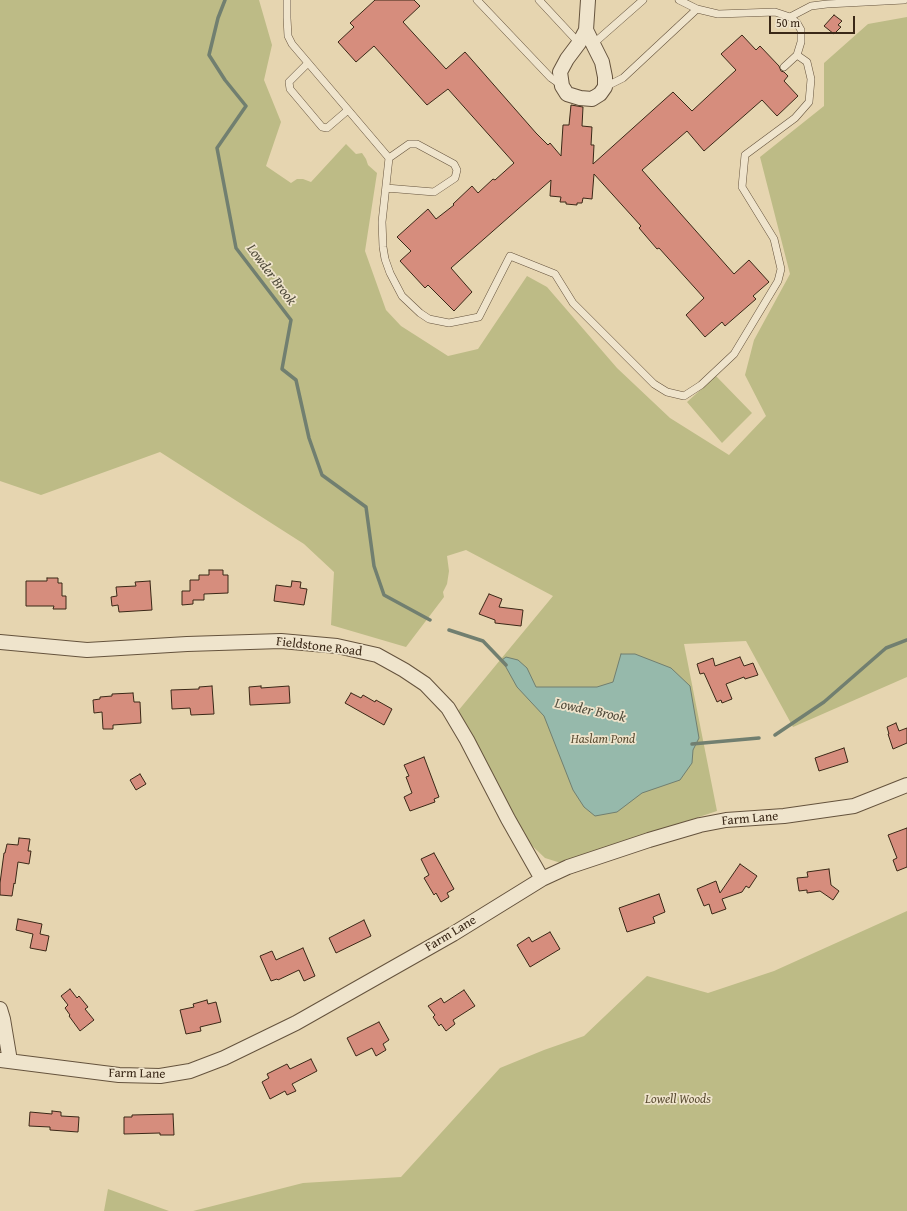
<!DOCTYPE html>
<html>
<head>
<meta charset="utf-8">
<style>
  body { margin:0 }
  #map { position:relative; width:907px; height:1211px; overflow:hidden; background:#e6d5b0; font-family:"Gentium Book Plus",serif }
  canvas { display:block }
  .scale { position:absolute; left:769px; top:16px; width:86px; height:18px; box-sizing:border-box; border:2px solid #3a2817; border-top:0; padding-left:5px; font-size:12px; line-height:14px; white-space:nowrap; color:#3a2817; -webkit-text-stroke:3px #efe4cc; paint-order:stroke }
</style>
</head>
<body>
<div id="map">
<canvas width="907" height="1211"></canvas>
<div class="scale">50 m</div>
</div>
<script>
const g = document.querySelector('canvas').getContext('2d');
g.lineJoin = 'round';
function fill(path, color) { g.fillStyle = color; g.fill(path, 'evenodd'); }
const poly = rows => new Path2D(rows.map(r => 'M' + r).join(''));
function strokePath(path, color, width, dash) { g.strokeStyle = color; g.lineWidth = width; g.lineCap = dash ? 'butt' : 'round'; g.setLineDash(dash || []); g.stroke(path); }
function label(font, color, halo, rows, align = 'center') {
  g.font = font + ' "Gentium Book Plus",serif'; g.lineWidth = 3.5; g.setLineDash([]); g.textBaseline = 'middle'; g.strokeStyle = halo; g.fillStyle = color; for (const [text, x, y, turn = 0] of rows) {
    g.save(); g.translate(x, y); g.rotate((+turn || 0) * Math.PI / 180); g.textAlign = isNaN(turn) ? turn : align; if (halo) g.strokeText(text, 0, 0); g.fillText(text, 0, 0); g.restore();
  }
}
const green = poly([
  [0,0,259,0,272,45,264,80,281,122,266,166,291,183,297,179,303,179,311,182,346,144,356,154,362,153,366,159,368,165,377,173,365,251,386,310,401,326,448,356,478,349,527,276,547,287,617,368,670,418,729,455,766,416,745,375,754,340,790,274,760,157,824,106,824,63,868,24,907,17,907,677,793,727,746,641,684,644,717,811,561,863,545,858,526,840,458,711,553,596,466,550,447,556,449,571,447,584,443,592,444,597,406,647,331,625,334,572,304,544,160,452,41,495,0,481],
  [716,376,752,413,722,443,687,402],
  [907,911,907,1211,193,1211,303,1183,401,1177,500,1068,544,1050,584,1036,647,976,708,993,774,971],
  [108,1189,169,1211,104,1211]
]);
const water = poly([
  [621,654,635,654,671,668,690,686,699,738,693,750,692,763,680,780,642,793,617,812,595,816,584,807,573,790,544,716,517,687,502,660,506,657,518,660,527,668,536,687,597,687,613,682,621,654]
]);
const stream = poly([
  [225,0,218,18,209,55,225,80,246,106,217,148,236,248,291,320,282,369,296,380,309,438,322,475,366,507,374,566,384,595,430,620],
  [449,630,483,641,506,665],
  [775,735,824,702,886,648,907,640],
  [692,744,759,738]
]);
const building = poly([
  [375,0,414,0,420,6,403,22,446,69,465,52,536,133,548,145,550,143,561,156,563,125,569,125,571,105,583,107,582,126,592,127,591,145,594,145,593,164,673,92,692,111,736,70,721,54,742,35,756,50,760,46,779,66,781,71,784,72,788,76,784,81,798,96,777,116,762,100,704,151,687,131,642,170,734,274,749,260,769,282,753,296,756,299,725,326,722,322,705,337,686,315,704,298,659,248,657,249,639,228,641,226,594,174,592,199,583,198,582,203,577,203,577,205,566,204,566,202,560,202,561,197,550,196,551,180,451,268,472,292,454,311,428,285,425,288,400,261,411,251,397,237,428,209,436,219,454,205,453,204,472,186,478,193,493,179,495,180,514,163,448,89,427,105,374,46,356,62,338,42,354,27,350,23,375,0],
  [834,15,842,21,838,25,841,27,834,34,824,26,834,15],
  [209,570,223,570,223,575,228,575,228,593,204,594,204,600,193,600,193,604,182,605,182,591,190,591,190,580,199,580,199,575,209,575,209,570],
  [47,578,58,578,58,583,62,583,62,596,66,596,66,609,53,609,54,606,26,606,26,581,47,581,47,578],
  [150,581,152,610,119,612,118,605,112,606,111,597,117,596,116,587,136,586,135,582,150,581],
  [292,581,301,582,300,588,307,589,304,605,274,601,276,585,291,587,292,581],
  [489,594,502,599,499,607,523,610,521,626,495,623,495,620,479,614,489,594],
  [740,657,744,666,753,663,758,675,745,679,744,677,726,684,732,699,722,703,721,700,717,702,704,673,700,674,697,664,713,658,715,666,740,657],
  [212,686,214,714,191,715,190,708,172,709,171,690,199,689,199,687,212,686],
  [261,686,261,688,289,686,290,703,250,705,249,687,261,686],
  [133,693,134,702,140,702,141,723,113,725,113,729,103,729,102,712,94,713,93,700,100,699,100,697,112,696,112,694,133,693],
  [351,693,361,698,363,695,375,702,376,700,392,709,384,725,345,703,351,693],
  [896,723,899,731,907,728,907,743,893,749,888,734,889,734,887,727,896,723],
  [844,748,848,762,819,771,815,758,844,748],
  [424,757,439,797,434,799,435,802,410,811,404,797,412,793,406,777,409,776,404,765,424,757],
  [140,774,146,784,136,790,130,780,140,774],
  [907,828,907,867,897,871,893,860,897,858,888,835,907,828],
  [19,838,30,839,28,851,31,851,29,864,18,862,15,884,14,883,12,896,0,895,0,883,4,853,5,853,7,844,18,845,19,838],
  [434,853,454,889,447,893,449,897,441,902,436,893,434,895,424,878,429,875,421,859,434,853],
  [740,864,757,876,749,888,746,886,742,892,722,899,726,909,712,914,709,904,704,906,697,889,716,881,720,893,740,864],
  [829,869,831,885,839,891,833,900,820,891,807,893,807,890,799,891,797,878,808,877,807,872,829,869],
  [659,894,665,912,653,917,655,923,627,932,619,908,659,894],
  [18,919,42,924,40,934,49,936,46,951,30,948,33,934,16,930,18,919],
  [364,920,371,936,336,953,329,938,364,920],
  [550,932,560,949,530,967,517,945,529,937,532,942,550,932],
  [303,948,315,976,304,981,299,970,278,980,277,979,271,981,260,956,272,951,276,960,303,948],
  [70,989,77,998,79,996,88,1007,85,1009,94,1020,80,1031,69,1016,70,1015,65,1008,68,1005,61,996,70,989],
  [464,990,475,1006,453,1020,455,1024,446,1031,441,1024,439,1026,433,1017,435,1015,428,1006,441,998,444,1003,464,990],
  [207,1000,208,1004,216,1002,221,1022,200,1027,201,1031,186,1034,180,1010,194,1007,193,1004,207,1000],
  [379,1022,389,1040,383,1044,386,1050,376,1056,372,1048,356,1056,347,1038,379,1022],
  [311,1059,317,1071,292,1084,296,1091,287,1095,285,1091,270,1099,262,1082,269,1078,267,1074,287,1064,290,1069,311,1059],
  [52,1111,61,1112,61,1116,79,1117,78,1132,50,1130,50,1127,29,1126,30,1112,52,1114,52,1111],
  [173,1114,174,1135,160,1135,160,1133,124,1134,124,1117,132,1117,132,1115,173,1114]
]);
const service = poly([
  [287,0,287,18,288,36,292,44,389,158,382,222,383,247,385,259,390,273,402,296,420,313,429,319,449,323,479,317,510,256,555,274,573,303,654,384,667,392,684,396,701,385,734,354,778,281,781,269,774,239,742,187,745,155,795,118,809,102,811,79,807,62,797,55],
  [477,0,551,78,561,85],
  [539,0,579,43],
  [679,0,697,9,718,14,775,12,790,17,797,23,801,30,801,42,797,55,784,67],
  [790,17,811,6,827,4,904,0],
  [593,44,643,0],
  [308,63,289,82,290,89,322,127,327,128,348,110],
  [605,87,623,78,697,9],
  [386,188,434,192,455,178,457,170,454,164,417,144,409,144,389,158]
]);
const minor = poly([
  [586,30,602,62,605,77,605,87,600,94,592,99,580,98,567,94,562,86,560,72,567,59,579,43,586,30,588,0],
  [0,642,87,650,187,644,281,641,337,646,377,655,404,670,425,684,448,708,467,740,508,819,542,879],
  [0,1009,3,1019,10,1061],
  [0,1060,119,1075,160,1076,190,1071,224,1058,296,1023,453,934,542,879,568,867,649,840,700,825,726,820,784,816,854,806,907,785]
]);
const streetNames = [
  ["Fieldstone Road",319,647,7],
  ["Farm Lane",750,819,-5],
  ["Farm Lane",451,934,-31],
  ["Farm Lane",137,1074,1]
];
const parkNames = [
  ["Haslam Pond",603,740],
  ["Lowell Woods",678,1100]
];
const waterNames = [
  ["Lowder Brook",271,275,53],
  ["Lowder Brook",590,711,12]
];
fill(green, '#bdbb86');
fill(water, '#96b9ab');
strokePath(water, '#717f70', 1);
strokePath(stream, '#717f70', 3.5);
fill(building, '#d68d7d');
strokePath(building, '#3a2817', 1);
strokePath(service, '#65533d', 8);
strokePath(minor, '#65533d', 16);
strokePath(service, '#efe4cc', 7);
strokePath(minor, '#efe4cc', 14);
label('13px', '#3a2817', '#efe4cc', streetNames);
label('italic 13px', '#5b4d33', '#efe4cc', parkNames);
label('italic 14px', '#514c3c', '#efe4cc', waterNames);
</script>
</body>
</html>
